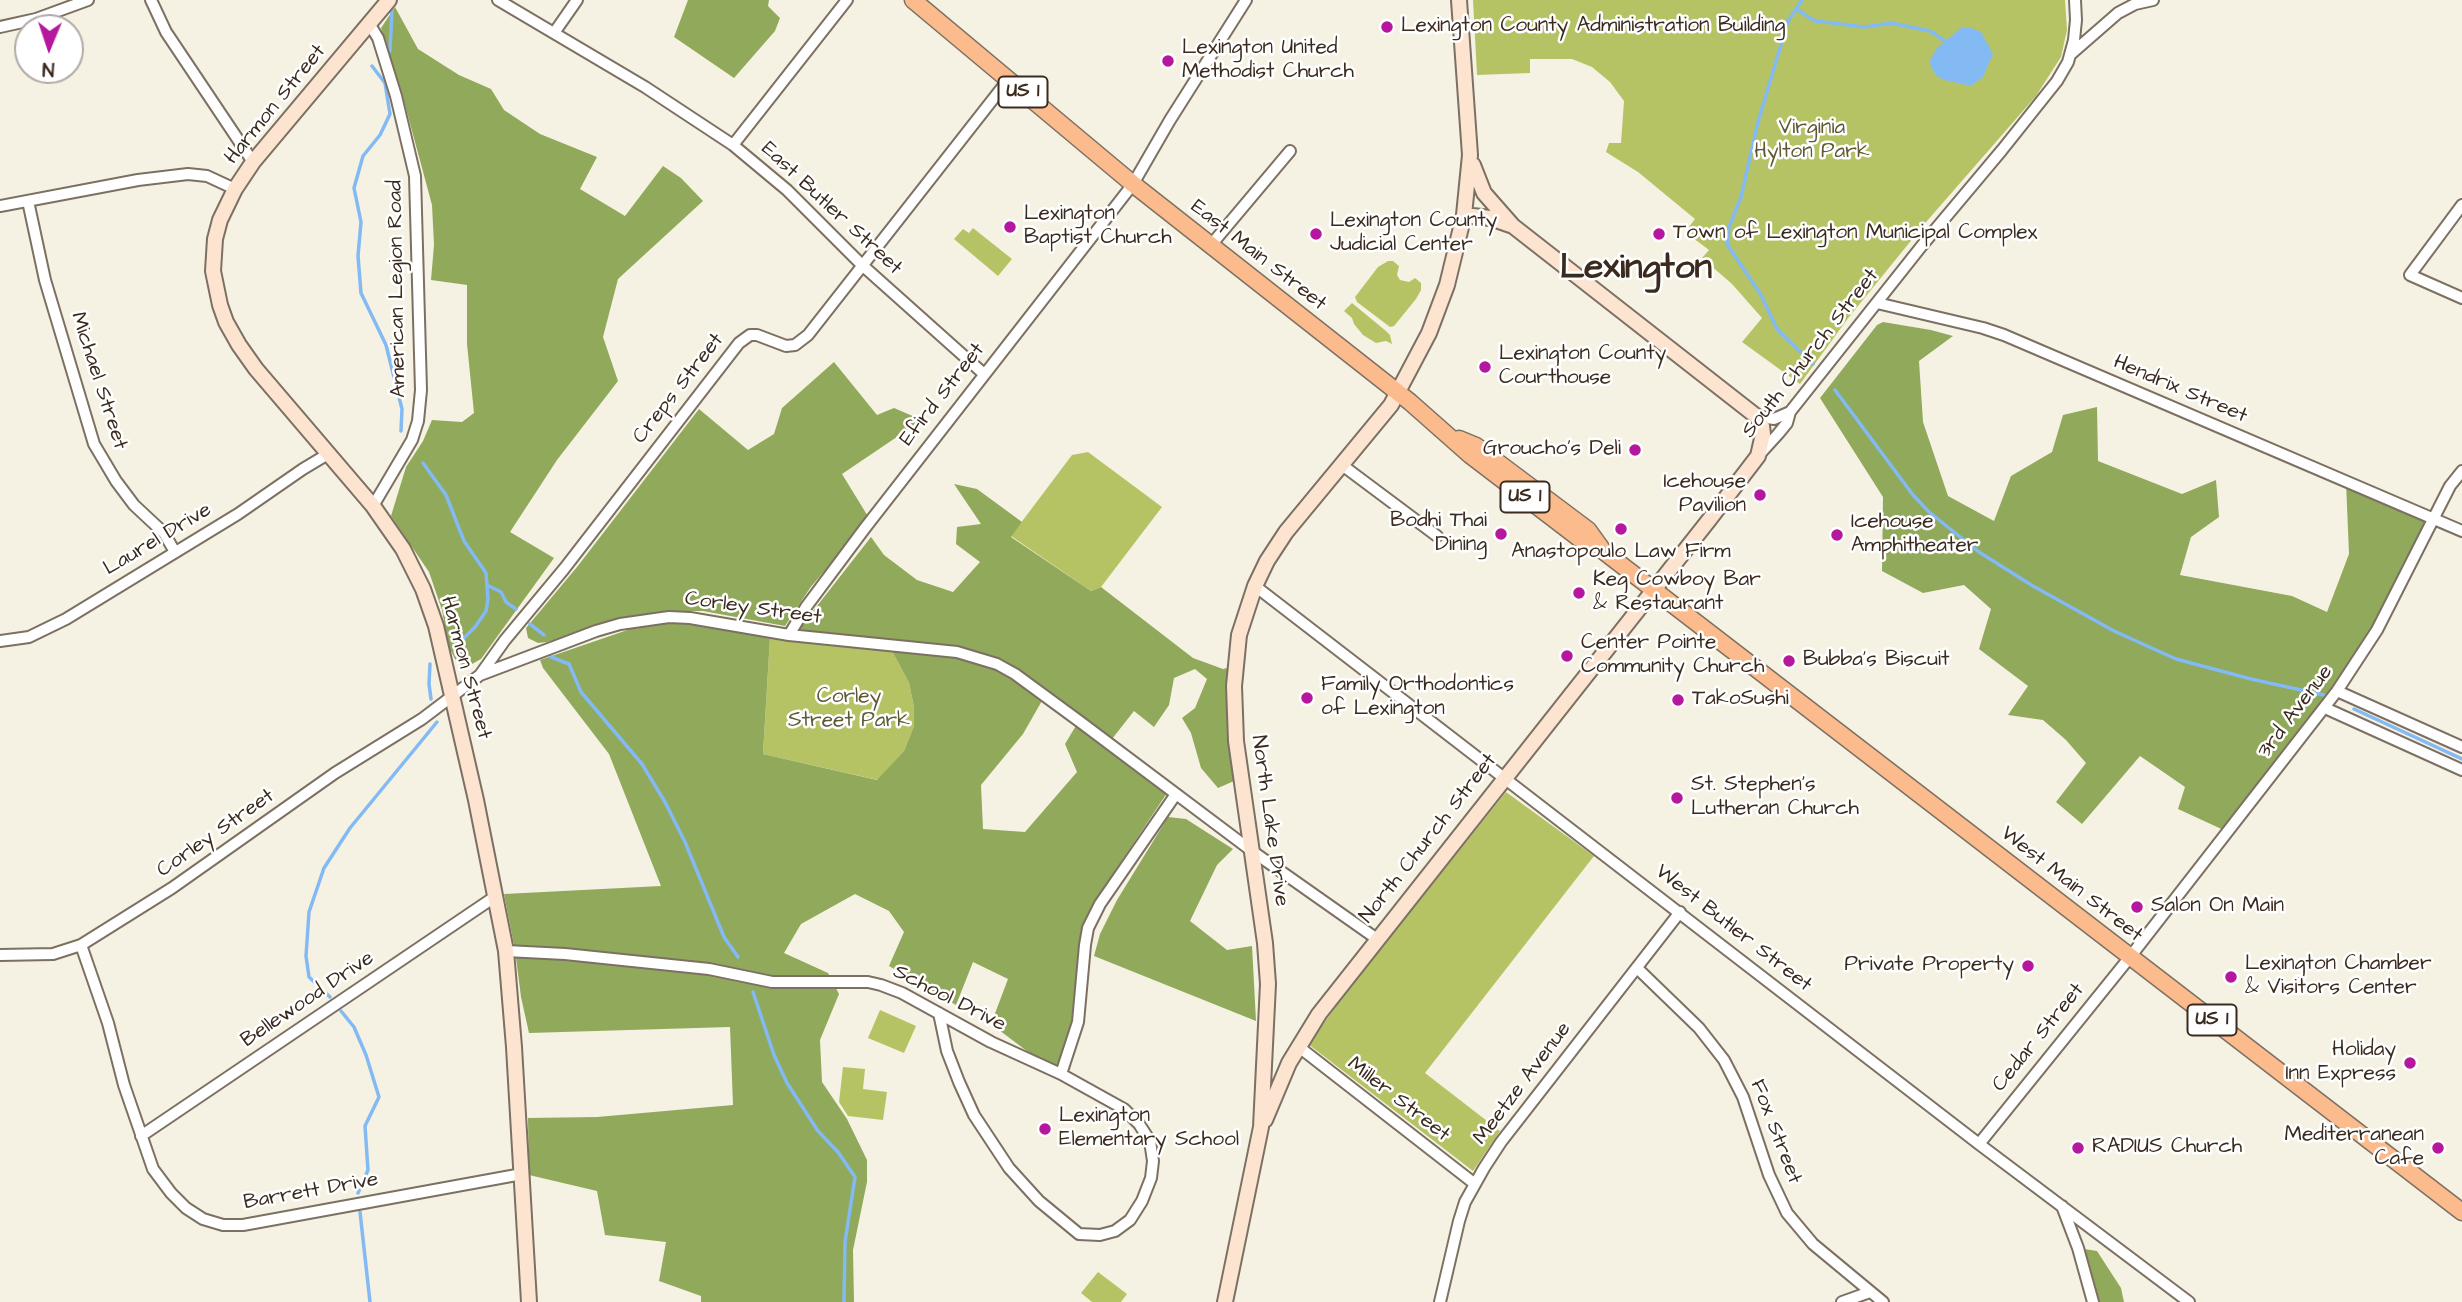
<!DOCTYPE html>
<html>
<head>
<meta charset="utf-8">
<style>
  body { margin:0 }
  #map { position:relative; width:2462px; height:1302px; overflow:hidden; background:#f6f2e3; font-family:"Architects Daughter",sans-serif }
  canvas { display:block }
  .north { position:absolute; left:14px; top:14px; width:70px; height:70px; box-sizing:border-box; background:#fff; border:2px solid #b1aaa5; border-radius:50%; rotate:182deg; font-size:19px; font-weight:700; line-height:28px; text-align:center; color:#3b2a1e }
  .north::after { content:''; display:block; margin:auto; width:24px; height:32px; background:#b5179e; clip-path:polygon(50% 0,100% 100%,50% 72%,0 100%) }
</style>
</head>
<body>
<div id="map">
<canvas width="2462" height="1302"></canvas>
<div class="north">N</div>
</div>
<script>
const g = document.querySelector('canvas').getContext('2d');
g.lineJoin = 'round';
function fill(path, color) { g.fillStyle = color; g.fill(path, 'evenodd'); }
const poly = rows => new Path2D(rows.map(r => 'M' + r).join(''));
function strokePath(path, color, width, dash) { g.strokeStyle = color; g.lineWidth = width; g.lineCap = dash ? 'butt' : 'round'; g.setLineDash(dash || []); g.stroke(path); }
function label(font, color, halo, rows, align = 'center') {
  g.font = font + ' "Architects Daughter",sans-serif'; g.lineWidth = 5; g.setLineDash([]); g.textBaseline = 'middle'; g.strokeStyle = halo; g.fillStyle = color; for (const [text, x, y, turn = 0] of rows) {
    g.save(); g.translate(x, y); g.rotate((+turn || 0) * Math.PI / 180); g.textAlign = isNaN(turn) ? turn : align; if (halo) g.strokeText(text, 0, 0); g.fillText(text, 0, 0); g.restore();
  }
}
const green = poly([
  [1473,0,2065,0,2067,30,2061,57,2036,96,1927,221,1849,317,1800,384,1742,342,1762,318,1732,284,1702,258,1709,250,1685,232,1695,219,1638,172,1606,152,1609,143,1621,143,1624,101,1610,82,1592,67,1572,59,1530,59,1530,73,1477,75],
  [973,228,1012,259,998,276,954,239,963,229,969,233],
  [1388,261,1393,261,1399,266,1397,275,1400,280,1409,282,1415,278,1421,283,1421,290,1416,299,1394,326,1390,327,1357,302,1355,297,1378,267],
  [1352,303,1386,331,1390,335,1392,344,1386,341,1376,343,1363,335,1354,324,1352,318,1344,311],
  [1088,452,1162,507,1101,587,1091,591,1011,536,1072,455],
  [770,637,824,645,892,651,909,683,914,707,914,726,904,751,878,780,763,754],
  [1506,792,1594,856,1425,1073,1500,1131,1473,1171,1308,1044,1357,978],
  [880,1010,916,1026,904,1053,868,1038],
  [843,1067,865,1069,863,1089,887,1092,883,1120,848,1116,839,1102],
  [1098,1272,1127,1294,1121,1302,1092,1302,1081,1293]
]);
const forest = poly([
  [688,0,769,0,768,6,780,18,775,31,734,78,674,37],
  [395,7,418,49,459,75,491,89,504,110,540,134,597,157,580,189,625,216,663,166,681,178,703,201,618,279,603,337,618,381,557,460,510,532,554,558,481,659,465,668,455,659,448,645,442,610,429,572,391,516,406,467,423,441,432,420,462,422,474,413,467,344,467,285,431,280,434,245,432,205,401,90,381,28],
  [1883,322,1931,330,1953,336,1919,361,1923,422,1948,496,1994,521,2011,476,2052,452,2063,415,2097,407,2098,461,2182,494,2216,480,2219,517,2191,537,2180,575,2292,596,2327,612,2349,554,2346,482,2433,520,2377,630,2228,832,2178,809,2185,787,2140,756,2082,824,2056,802,2086,763,2066,740,2043,720,2008,715,2028,686,1979,649,1991,609,1964,585,1923,593,1882,571,1883,497,1820,398,1877,325],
  [834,362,877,415,894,408,922,420,842,474,869,518,810,588,785,626,703,611,681,611,658,613,607,623,587,631,547,642,538,643,528,638,526,628,577,567,699,409,748,450,774,434,782,408],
  [954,484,977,489,1022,522,1011,537,1091,591,1101,587,1193,658,1223,669,1235,666,1241,778,1218,788,1201,768,1191,733,1182,718,1195,708,1207,679,1195,669,1174,678,1169,705,1154,727,1134,711,1112,739,1017,673,938,646,822,634,799,629,871,537,884,555,917,580,953,592,980,562,956,544,957,527,981,524],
  [666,622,689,623,770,637,763,754,877,780,904,751,914,726,914,707,909,683,892,651,936,651,995,666,1043,699,1023,734,981,785,983,829,1025,832,1077,772,1065,744,1077,724,1106,749,1167,793,1095,901,1091,915,1075,1023,1056,1073,991,1024,1008,979,973,962,956,1005,889,966,904,932,889,911,855,894,801,924,784,953,828,973,839,994,820,1040,822,1082,847,1119,867,1160,867,1182,853,1250,854,1302,701,1302,701,1296,659,1281,666,1242,605,1235,597,1191,529,1175,528,1118,597,1117,733,1105,730,1027,529,1033,521,997,515,950,504,894,661,886,609,754,543,668,540,660,645,624],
  [1168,817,1186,819,1233,849,1217,865,1190,921,1227,950,1252,946,1256,1021,1094,956,1100,934,1117,900],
  [2078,1248,2097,1251,2121,1288,2124,1302,2093,1302]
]);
const water = poly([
  [1961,28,1971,28,1981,32,1993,54,1983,77,1971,86,1944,80,1937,76,1931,68,1930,60,1937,48]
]);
const stream = poly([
  [1802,0,1788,21,1758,122,1741,197,1729,227,1727,244,1761,295,1777,329,1813,364],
  [1796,9,1815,21,1865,27,1891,23,1930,31,1945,41],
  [390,51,392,10],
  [372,66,385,83,390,114,380,135,363,156,354,188,361,222,358,256,361,293,386,345,402,409,401,431],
  [1835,390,1913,495,1929,512,1979,552,2033,586,2114,631,2176,659,2251,679,2324,695],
  [423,463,446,495,464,541,486,573,488,599,486,611,475,627,455,647],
  [487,585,501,592,506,602,516,609],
  [530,624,544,635],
  [551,657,569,664,581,692,642,764,665,802,685,842,724,937,738,957],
  [430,664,429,684,431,699],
  [2354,709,2462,759],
  [753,992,774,1055,787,1083,818,1131,838,1152,855,1177,845,1242,844,1302],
  [330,997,309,977,306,956,309,912,324,868,350,828,437,722],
  [341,1011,354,1027,366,1055,379,1097,365,1126,368,1170,358,1193],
  [360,1212,370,1302]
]);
const street = poly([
  [151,0,166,32,253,162],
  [498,0,645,87,733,145,787,190,862,265,984,374],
  [370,25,378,38,396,96,415,176,421,390,418,421,412,440,373,506],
  [0,27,36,19,88,0],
  [554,33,577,0],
  [2071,54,2118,13,2135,4,2153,0],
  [733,145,847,0],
  [28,201,45,280,94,444,116,481,134,505,164,533,175,552],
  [2462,205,2410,275,2462,298],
  [0,206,138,180,188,174,207,176,235,189],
  [1211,245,1290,151],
  [1877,303,1983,328,2004,335,2462,531],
  [1756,416,1774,419,1790,412],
  [1758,456,1778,434,1787,423,1790,412,1924,243,2002,150,2057,81,2068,62,2074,40,2076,20,2075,0],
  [1342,465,1437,536],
  [1255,586,1979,1144,2189,1302],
  [789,635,806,607,865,528,1133,184,1170,120,1246,0],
  [0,641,29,637,66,619,238,514,303,469,328,454],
  [480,675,505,640,564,569,739,343,750,335,757,335,786,346,795,345,808,335,1008,80],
  [2337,691,2462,747],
  [2325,708,2462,770],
  [81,945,108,1023,124,1085,153,1169,171,1193,186,1208,203,1219,223,1225,243,1225,522,1174],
  [506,951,565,954,709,969,772,982,868,982,881,985,902,993,991,1042,1061,1074,1078,1022,1085,945,1088,928,1100,904,1176,794],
  [0,955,53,954,81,945,172,888,335,773,422,719,480,675,596,631,620,624,669,617,690,618,789,635,957,652,997,664,1015,674,1079,721,1252,851,1377,939],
  [1637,968,1699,1028,1724,1060,1743,1097,1769,1175,1787,1213,1813,1244,1883,1302],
  [939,1013,947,1051,959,1082,974,1115,1009,1168,1039,1201,1079,1234,1100,1235,1115,1231,1130,1220,1142,1201,1151,1178,1153,1161,1150,1141,1139,1124,1124,1109,1061,1074],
  [1299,1047,1475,1184],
  [141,1136,496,896],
  [1979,1144,2130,957,2337,691,2377,630,2450,486,2462,471],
  [2062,1206,2078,1248,2093,1302],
  [1440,1302,1459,1221,1465,1202,1484,1168,1501,1142,1680,912],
  [1842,1302,1870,1292]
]);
const secondary = poly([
  [389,0,253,162,235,189,220,220,215,239,213,271,220,305,226,322,239,345,256,369,373,506,403,549,423,589,436,626,476,800,506,951,514,1047,529,1302],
  [1464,215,1490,218,1510,225],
  [1265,1120,1289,1063,1319,1014,1709,520,1758,456,1763,434,1762,426,1756,416,1513,226,1484,193,1473,165],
  [1225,1302,1261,1127,1268,984,1265,943,1236,741,1234,686,1239,635,1255,586,1267,561,1286,532,1391,405,1429,333,1447,285,1464,215,1470,155,1459,0]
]);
const primary = poly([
  [913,0,1133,184,1410,402,1470,455,1580,539,1602,550,2462,1212],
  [1459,439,1476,446,1588,530,1601,548]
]);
const markers = [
  [1387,27,7,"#b5179e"],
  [1168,61,7,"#b5179e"],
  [1010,227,7,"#b5179e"],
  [1316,234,7,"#b5179e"],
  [1659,234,7,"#b5179e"],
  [1485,367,7,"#b5179e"],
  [1635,450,7,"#b5179e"],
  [1760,495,7,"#b5179e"],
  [1621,529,7,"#b5179e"],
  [1501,534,7,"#b5179e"],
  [1837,535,7,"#b5179e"],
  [1579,593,7,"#b5179e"],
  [1567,656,7,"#b5179e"],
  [1789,661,7,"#b5179e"],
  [1307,698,7,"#b5179e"],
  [1678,700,7,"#b5179e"],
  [1677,798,7,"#b5179e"],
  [2137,907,7,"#b5179e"],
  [2028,966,7,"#b5179e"],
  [2231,977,7,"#b5179e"],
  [2410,1063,7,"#b5179e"],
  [1045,1129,7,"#b5179e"],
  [2078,1148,7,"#b5179e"],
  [2438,1148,7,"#b5179e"]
];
const shields = [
  [1023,92,49],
  [1525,497,49],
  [2212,1020,49]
];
const shieldNames = [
  ["US 1",1023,92],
  ["US 1",1525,497],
  ["US 1",2212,1020]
];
const poiNames = [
  ["Lexington County Administration Building",1401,27],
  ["Lexington United",1182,49],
  ["Methodist Church",1182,73],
  ["Lexington",1024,215],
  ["Baptist Church",1024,239],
  ["Lexington County",1330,222],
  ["Judicial Center",1330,246],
  ["Town of Lexington Municipal Complex",1673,234],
  ["Lexington County",1499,355],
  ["Courthouse",1499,379],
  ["Groucho's Deli",1621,450,"right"],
  ["Icehouse",1746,483,"right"],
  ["Pavilion",1746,507,"right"],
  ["Bodhi Thai",1487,522,"right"],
  ["Dining",1487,546,"right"],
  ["Icehouse",1851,523],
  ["Amphitheater",1851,547],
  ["Anastopoulo Law Firm",1621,553,"center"],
  ["Keg Cowboy Bar",1593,581],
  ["& Restaurant",1593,605],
  ["Center Pointe",1581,644],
  ["Community Church",1581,668],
  ["Bubba's Biscuit",1803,661],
  ["Family Orthodontics",1321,686],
  ["of Lexington",1321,710],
  ["TakoSushi",1692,700],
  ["St. Stephen's",1691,786],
  ["Lutheran Church",1691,810],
  ["Salon On Main",2151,907],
  ["Lexington Chamber",2245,965],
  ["& Visitors Center",2245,989],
  ["Private Property",2014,966,"right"],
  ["Holiday",2396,1051,"right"],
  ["Inn Express",2396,1075,"right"],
  ["Lexington",1059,1117],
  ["Elementary School",1059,1141],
  ["Mediterranean",2424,1136,"right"],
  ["Cafe",2424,1160,"right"],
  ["RADIUS Church",2092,1148]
];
const streetNames = [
  ["Harmon Street",276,105,-51],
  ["East Butler Street",831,209,43],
  ["East Main Street",1258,256,38],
  ["American Legion Road",398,289,-91],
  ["South Church Street",1811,354,-52],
  ["Michael Street",98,381,72],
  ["Creps Street",679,389,-52],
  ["Hendrix Street",2180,390,23],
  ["Efird Street",943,395,-52],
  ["Laurel Drive",158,540,-31],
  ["Corley Street",753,609,8],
  ["Harmon Street",465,668,75],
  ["3rd Avenue",2296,712,-53],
  ["North Lake Drive",1269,821,82],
  ["Corley Street",216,834,-35],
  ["North Church Street",1429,839,-52],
  ["West Main Street",2071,885,38],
  ["West Butler Street",1733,929,38],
  ["School Drive",949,999,27],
  ["Bellewood Drive",308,1000,-34],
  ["Cedar Street",2039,1038,-51],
  ["Meetze Avenue",1523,1084,-53],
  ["Miller Street",1398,1100,38],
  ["Fox Street",1775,1132,69],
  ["Barrett Drive",311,1192,-10]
];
const parkNames = [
  ["Virginia",1812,129],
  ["Hylton Park",1812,153],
  ["Corley",849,698],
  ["Street Park",849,722]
];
const townNames = [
  ["Lexington",1636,270]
];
fill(green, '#b6c365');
fill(forest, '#90a95a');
fill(water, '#83baf3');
strokePath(stream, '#83baf3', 3.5);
strokePath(street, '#7c7063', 14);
strokePath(secondary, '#7c7063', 18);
strokePath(primary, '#7c7063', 19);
strokePath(street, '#fff', 10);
strokePath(secondary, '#fde4d1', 14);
strokePath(primary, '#fbbb8c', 16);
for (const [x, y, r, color] of markers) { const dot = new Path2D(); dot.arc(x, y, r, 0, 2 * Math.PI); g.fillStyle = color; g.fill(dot); strokePath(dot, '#fff', 2.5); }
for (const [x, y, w] of shields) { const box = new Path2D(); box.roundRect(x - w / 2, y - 15.5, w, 31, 5); g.fillStyle = '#fff'; g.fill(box); strokePath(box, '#3b2a1e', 2); }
label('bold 19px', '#3b2a1e', null, shieldNames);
label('21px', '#3b2a1e', '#fff', poiNames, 'left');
label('21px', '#3b2a1e', '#fff', streetNames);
label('21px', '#605833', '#fff', parkNames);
label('bold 35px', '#3b2a1e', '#fff', townNames);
</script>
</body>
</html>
